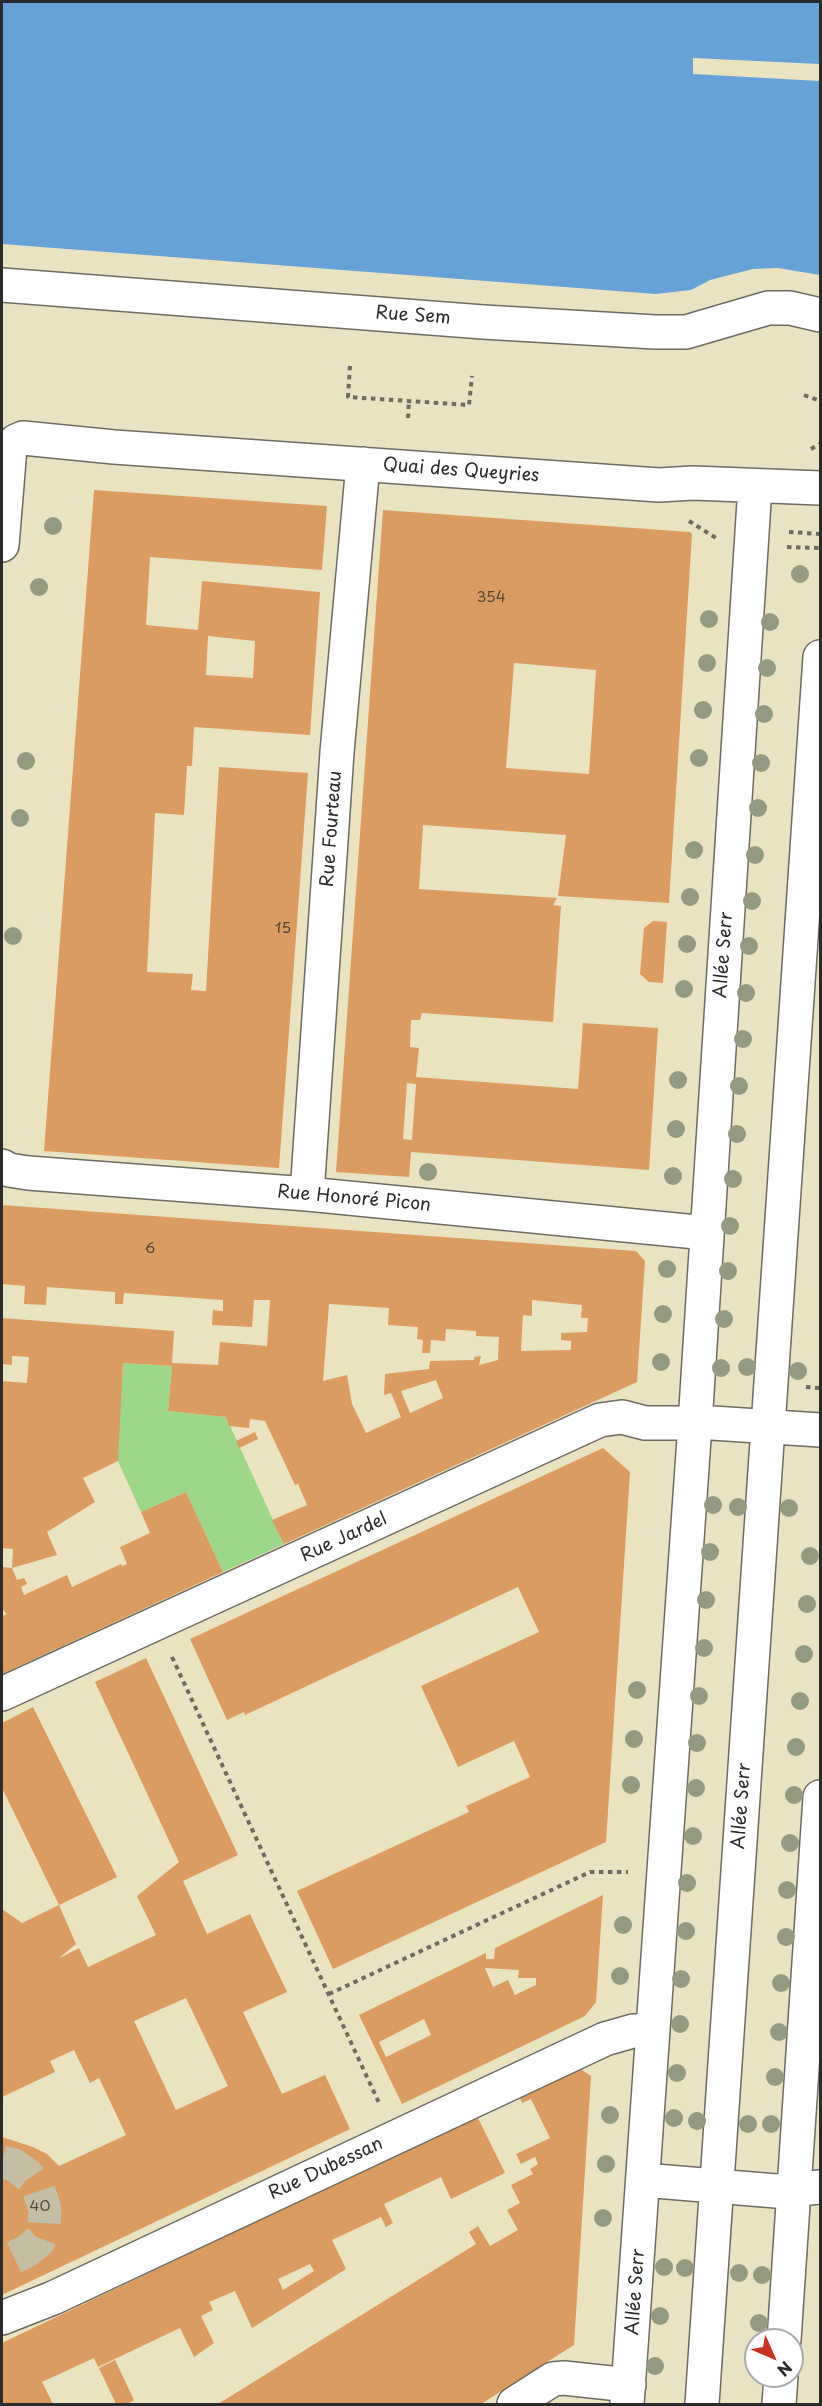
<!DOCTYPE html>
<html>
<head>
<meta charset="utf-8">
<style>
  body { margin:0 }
  #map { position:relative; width:822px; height:2406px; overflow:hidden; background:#eae3c2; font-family:"Playpen Sans",sans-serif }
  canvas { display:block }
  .frame { position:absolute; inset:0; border:3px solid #2b2b2b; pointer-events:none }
  .north { position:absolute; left:744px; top:2328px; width:60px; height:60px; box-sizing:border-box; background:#fff; border:2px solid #aaa; border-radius:50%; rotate:135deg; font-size:16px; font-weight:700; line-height:24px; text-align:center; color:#2b2b2b }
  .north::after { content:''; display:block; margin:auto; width:21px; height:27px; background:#c8321e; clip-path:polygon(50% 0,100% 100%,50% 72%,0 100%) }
</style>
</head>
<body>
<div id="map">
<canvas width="822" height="2406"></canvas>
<div class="frame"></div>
<div class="north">N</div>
</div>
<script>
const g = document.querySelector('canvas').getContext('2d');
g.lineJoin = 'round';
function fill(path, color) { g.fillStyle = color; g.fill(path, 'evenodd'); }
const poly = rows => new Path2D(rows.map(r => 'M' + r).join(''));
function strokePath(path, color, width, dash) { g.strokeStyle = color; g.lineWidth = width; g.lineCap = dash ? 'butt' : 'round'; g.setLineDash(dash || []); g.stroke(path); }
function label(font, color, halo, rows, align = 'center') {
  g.font = font + ' "Playpen Sans",sans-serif'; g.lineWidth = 4.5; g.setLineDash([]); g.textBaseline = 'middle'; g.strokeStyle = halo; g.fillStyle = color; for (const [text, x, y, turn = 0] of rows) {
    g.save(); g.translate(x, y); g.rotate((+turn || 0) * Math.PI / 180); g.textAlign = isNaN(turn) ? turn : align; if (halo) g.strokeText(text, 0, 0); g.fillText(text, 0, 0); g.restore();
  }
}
const green = poly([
  [123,1363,172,1366,168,1411,226,1417,284,1544,223,1572,186,1492,141,1512,116,1457]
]);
const water = poly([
  [2,2,820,2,820,275,778,268,753,269,710,280,691,290,656,294,2,244]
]);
const pier = poly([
  [693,58,820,64,820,81,693,74]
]);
const building = poly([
  [94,490,327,506,322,570,150,557,146,625,198,630,202,581,320,592,310,735,194,727,192,766,187,766,184,815,155,813,147,972,193,974,191,990,206,991,219,767,308,773,279,1168,44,1151],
  [208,636,255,641,253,678,206,675],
  [383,510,690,532,692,534,669,903,558,896,566,835,423,825,419,889,557,898,553,905,561,906,553,1022,422,1013,420,1020,411,1020,410,1047,419,1048,416,1077,578,1089,583,1023,658,1028,649,1170,411,1152,409,1177,336,1172],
  [514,663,596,670,589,774,506,768],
  [407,1083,416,1084,412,1140,403,1139],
  [653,921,667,922,663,983,649,982,640,974,644,928],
  [2,1205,636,1251,645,1261,637,1382,284,1544,272,1520,307,1505,298,1484,295,1485,265,1421,250,1419,249,1428,229,1426,226,1417,168,1411,172,1366,123,1363,118,1461,83,1478,95,1502,47,1532,57,1555,12,1568,13,1549,2,1548,2,1381,27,1383,29,1357,12,1356,12,1365,2,1364,2,1318,174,1331,172,1363,218,1365,220,1342,267,1346,270,1300,254,1300,252,1327,212,1325,213,1310,223,1311,223,1300,124,1293,123,1304,115,1304,115,1292,47,1287,46,1305,24,1304,25,1286,2,1284],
  [532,1300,582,1305,581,1318,588,1318,587,1332,561,1333,561,1340,571,1341,571,1350,521,1351,523,1315,532,1316],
  [329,1304,389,1308,388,1325,418,1327,417,1339,423,1340,422,1353,430,1353,431,1340,445,1341,446,1329,476,1331,476,1336,499,1337,498,1360,479,1365,481,1356,474,1357,474,1360,430,1361,429,1369,385,1374,384,1395,391,1393,401,1417,366,1433,352,1404,347,1375,323,1381],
  [436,1380,443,1398,410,1413,401,1391],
  [255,1432,258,1439,239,1448,236,1441],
  [603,1448,630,1472,606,1842,333,1969,297,1891,469,1812,466,1806,530,1777,514,1741,458,1767,421,1686,539,1632,518,1587,245,1715,244,1712,227,1720,190,1639],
  [186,1492,223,1572,2,1674,2,1616,7,1614,2,1609,2,1567,12,1568,17,1580,24,1578,27,1584,21,1587,24,1595,67,1575,72,1587,121,1564,122,1566,127,1564,120,1547,150,1533,141,1512],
  [146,1658,238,1855,183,1881,207,1934,250,1914,287,1992,243,2012,282,2094,325,2075,350,2129,2,2295,2,2137,33,2147,47,2154,59,2166,126,2135,99,2078,90,2083,74,2050,50,2061,55,2072,2,2097,2,1909,22,1923,59,1905,76,1944,58,1959,79,1948,88,1967,156,1935,137,1896,179,1862,95,1682],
  [186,1998,228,2086,176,2110,134,2021],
  [33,1707,117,1877,59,1905,2,1788,2,1723],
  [603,1895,596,2002,585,2016,402,2104,359,2015,486,1953,486,1959,494,1959,495,1948],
  [485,1968,519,1970,518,1978,536,1978,536,1985,515,1995,508,1980,493,1987],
  [424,2019,431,2035,386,2057,379,2042],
  [579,2068,591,2076,574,2345,481,2404,218,2404,476,2244,469,2232,478,2226,490,2246,518,2230,507,2210,520,2203,511,2185,533,2174,530,2169,538,2164,535,2157,521,2164,516,2154,550,2138,531,2099,522,2103,519,2096],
  [477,2116,505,2173,451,2199,441,2177,384,2204,393,2223,386,2227,381,2217,332,2240,346,2269,252,2328,235,2291,209,2302,213,2310,201,2316,214,2343,194,2357,180,2328,98,2367,94,2358,42,2382,53,2404,2,2404,2,2343],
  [310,2264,314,2271,283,2290,278,2279],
  [115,2360,134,2400,127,2404,116,2404,99,2368]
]);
const minorTunnel = poly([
  [2,2162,14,2165,29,2176,39,2191,45,2209,44,2228,39,2241,27,2251,2,2263]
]);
const path = poly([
  [350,366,348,397,469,405,472,376],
  [804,395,820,401],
  [408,418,409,400],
  [811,449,820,444],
  [689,521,716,538],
  [789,532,820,534],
  [787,547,820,548],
  [806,1387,820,1388],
  [172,1657,380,2105],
  [329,1994,590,1872,628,1872]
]);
const minor = poly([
  [2,285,483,322,655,332,686,332,768,308,790,308,820,315],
  [2,545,10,448,16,441,23,438,114,447,659,485,693,483,820,488],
  [2,1166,9,1170,28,1173,307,1194,707,1233],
  [307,1194,337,752,363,464],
  [2,1694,600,1420,622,1417,645,1423,712,1423,820,1430],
  [643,2180,776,2191,820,2187],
  [2,2318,53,2298,605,2039,633,2031,653,2031],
  [784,2340,820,1797],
  [514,2404,553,2379,564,2378,629,2385],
  [627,2404,695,1424,755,486],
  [702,2404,820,657],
  [779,2404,781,2376]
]);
const trees = [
  [53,526],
  [800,574],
  [39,587],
  [709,619],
  [770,622],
  [707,663],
  [767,668],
  [703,710],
  [764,714],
  [699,758],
  [26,761],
  [761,763],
  [758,808],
  [20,818],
  [694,850],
  [755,855],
  [690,897],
  [752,901],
  [13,936],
  [687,944],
  [749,946],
  [684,989],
  [746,993],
  [743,1039],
  [678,1080],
  [739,1086],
  [676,1129],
  [737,1134],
  [428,1172],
  [673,1176],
  [733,1179],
  [730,1226],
  [667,1269],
  [728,1271],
  [663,1314],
  [724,1319],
  [661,1362],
  [747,1367],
  [721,1368],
  [798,1371],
  [713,1505],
  [738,1507],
  [789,1508],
  [710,1552],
  [810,1556],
  [706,1600],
  [807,1604],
  [704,1648],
  [804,1654],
  [637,1690],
  [699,1696],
  [800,1701],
  [634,1739],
  [697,1743],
  [796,1747],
  [631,1785],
  [696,1788],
  [794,1795],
  [693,1836],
  [790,1843],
  [687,1883],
  [787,1890],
  [623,1925],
  [686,1931],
  [786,1937],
  [620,1976],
  [681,1979],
  [781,1983],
  [680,2024],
  [779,2032],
  [677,2073],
  [775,2077],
  [610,2115],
  [674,2118],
  [697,2121],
  [748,2124],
  [771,2124],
  [606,2164],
  [603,2218],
  [664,2267],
  [685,2268],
  [739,2273],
  [762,2275],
  [660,2316],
  [759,2323],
  [655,2366]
];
const numberNames = [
  ["354",491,598],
  ["15",283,929],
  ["6",150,1249],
  ["40",40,2207]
];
const streetNames = [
  ["Rue Sem",413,316,4],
  ["Quai des Queyries",461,471,4],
  ["Rue Fourteau",332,829,-86],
  ["Allée Serr",724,955,-86],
  ["Rue Honoré Picon",354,1199,5],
  ["Rue Jardel",344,1538,-25],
  ["Allée Serr",742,1806,-86],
  ["Rue Dubessan",326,2169,-25],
  ["Allée Serr",636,2292,-86]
];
fill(green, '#9cd78a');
fill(water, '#67a2d7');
fill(pier, '#eae3c2');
fill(building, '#da9c60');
strokePath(minorTunnel, '#c4bea4', 33, [33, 16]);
strokePath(minor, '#6e6b60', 36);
strokePath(path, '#6e6b60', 4, [4.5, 4.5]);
strokePath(minor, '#fff', 33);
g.fillStyle = '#949a7f';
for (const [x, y] of trees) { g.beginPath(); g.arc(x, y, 9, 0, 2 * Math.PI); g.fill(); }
label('15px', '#574738', null, numberNames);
label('18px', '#2b2b2b', '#fff', streetNames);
</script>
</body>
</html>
